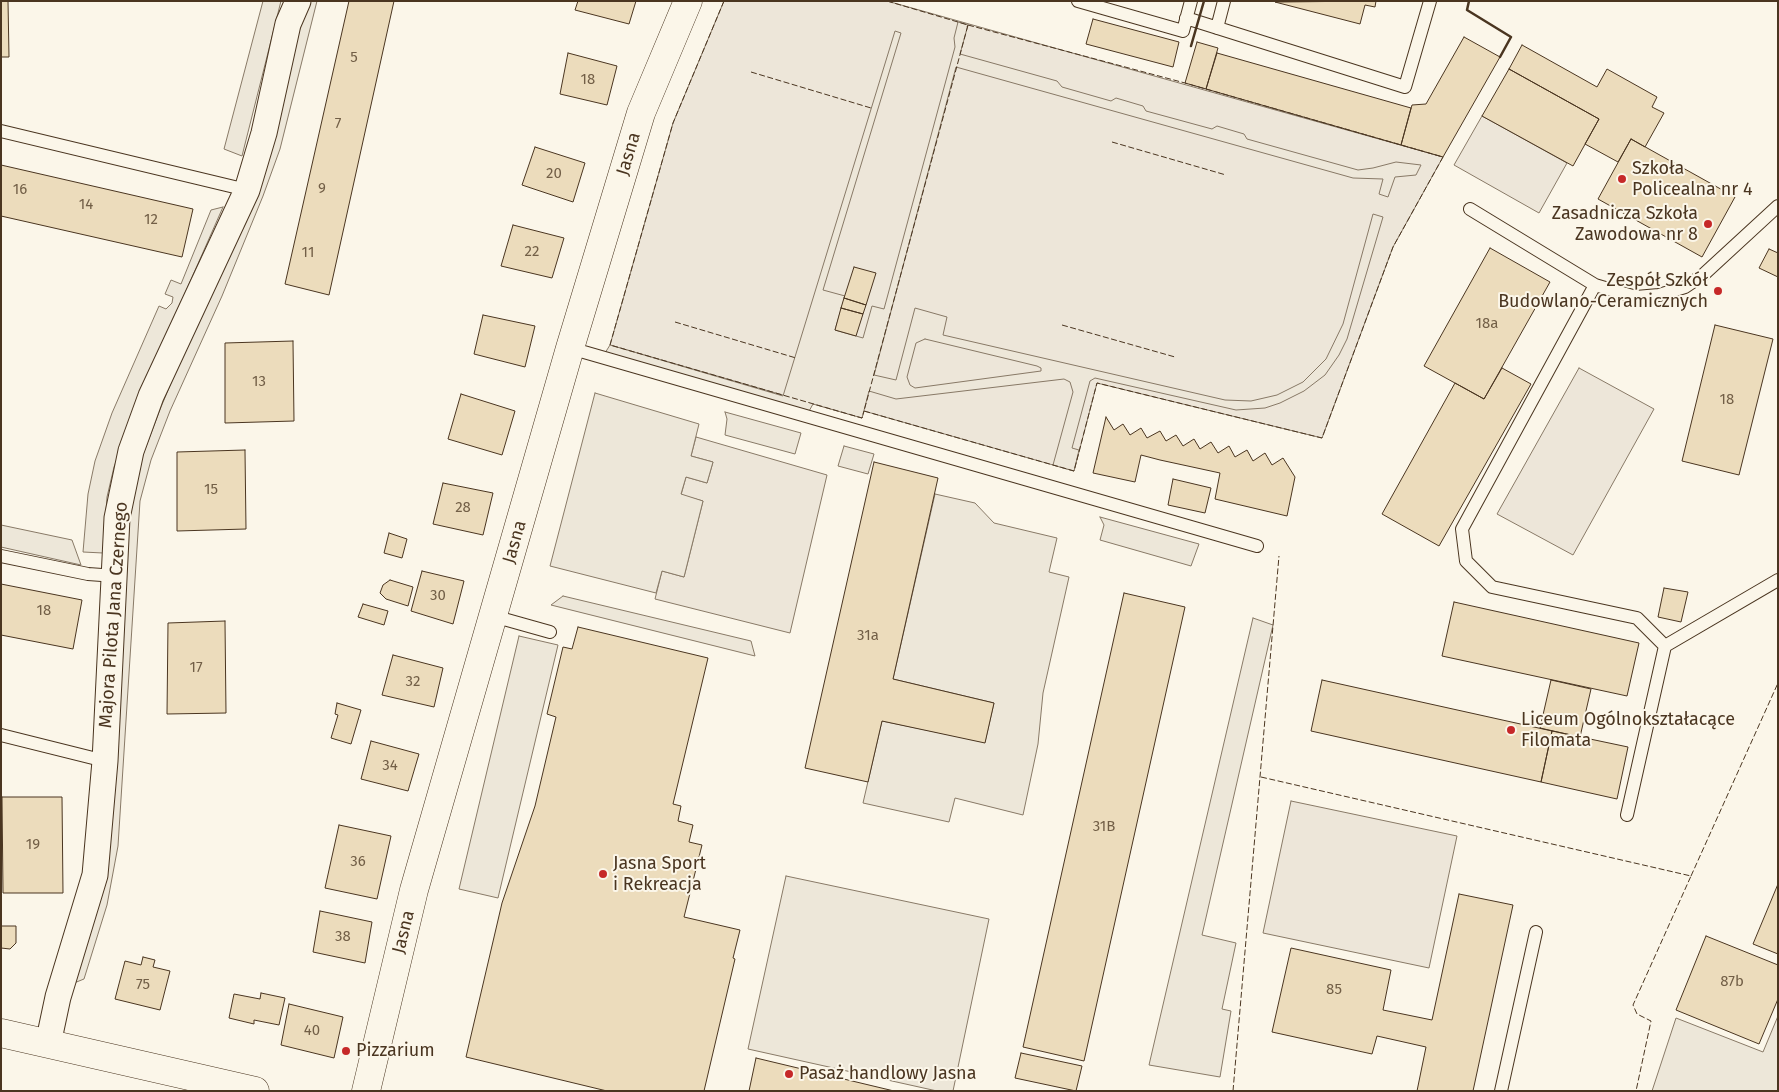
<!DOCTYPE html>
<html>
<head>
<meta charset="utf-8">
<style>
  body { margin:0 }
  #map { position:relative; width:1779px; height:1092px; overflow:hidden; background:#fbf6e9; font-family:"Fira Sans",sans-serif }
  canvas { display:block }
  .frame { position:absolute; inset:0; border:2px solid #4a3520; pointer-events:none }
</style>
</head>
<body>
<div id="map">
<canvas width="1779" height="1092"></canvas>
<div class="frame"></div>
</div>
<script>
const g = document.querySelector('canvas').getContext('2d');
g.lineJoin = 'round';
function fill(path, color) { g.fillStyle = color; g.fill(path, 'evenodd'); }
const poly = rows => new Path2D(rows.map(r => 'M' + r).join(''));
function strokePath(path, color, width, dash) { g.strokeStyle = color; g.lineWidth = width; g.lineCap = dash ? 'butt' : 'round'; g.setLineDash(dash || []); g.stroke(path); }
function label(font, color, halo, rows, align = 'center') {
  g.font = font + ' "Fira Sans",sans-serif'; g.lineWidth = 4; g.setLineDash([]); g.textBaseline = 'middle'; g.strokeStyle = halo; g.fillStyle = color; for (const [text, x, y, turn = 0] of rows) {
    g.save(); g.translate(x, y); g.rotate((+turn || 0) * Math.PI / 180); g.textAlign = isNaN(turn) ? turn : align; if (halo) g.strokeText(text, 0, 0); g.fillText(text, 0, 0); g.restore();
  }
}
const green = poly([
  [724,1,887,1,1443,157,1393,247,1322,438,1097,383,1074,471,864,411,862,418,610,345,673,123,724,1],
  [1482,116,1567,163,1539,213,1454,165,1482,116],
  [1579,368,1654,409,1573,555,1497,514,1579,368],
  [696,437,827,475,790,633,655,599,662,571,684,577,703,501,681,495,686,477,707,483,713,462,691,456,696,437],
  [1291,801,1457,836,1429,968,1263,933,1291,801]
]);
const parking = poly([
  [263,1,281,1,242,156,224,149,263,1],
  [307,1,317,1,280,149,263,196,222,296,170,411,151,460,140,501,118,846,107,905,84,979,74,983,131,500,142,457,161,407,270,145,307,1],
  [958,22,968,25,960,54,1057,81,1062,87,1111,101,1116,98,1143,106,1146,111,1212,129,1217,126,1244,134,1247,139,1358,170,1373,168,1396,162,1421,165,1416,175,1395,177,1388,197,1379,194,1383,179,1353,178,956,67,874,375,896,380,915,308,947,317,943,335,1225,400,1251,401,1277,395,1303,382,1326,359,1343,324,1373,214,1383,217,1347,339,1339,355,1325,375,1304,391,1280,403,1265,408,1236,410,1095,378,1090,381,1072,448,1079,450,1074,471,1053,465,1073,392,1070,382,1064,379,896,399,869,391,862,418,813,404,808,413,605,353,610,345,783,396,895,31,901,33,823,290,845,296,835,330,863,338,872,306,884,309,955,47,954,38,958,22],
  [925,339,1037,366,1041,368,1041,371,915,388,910,385,907,377,916,343,925,339],
  [223,207,148,377,114,467,107,497,103,553,83,552,88,494,95,461,112,413,159,306,166,309,172,303,173,297,165,294,171,280,181,284,211,210,223,207],
  [595,393,699,424,691,456,713,462,707,483,686,477,681,494,703,501,684,577,662,571,656,593,550,566,595,393],
  [725,412,801,433,795,454,725,435,727,419,725,412],
  [844,446,874,454,868,474,838,466,844,446],
  [935,494,975,503,994,523,1057,538,1049,572,1069,577,1043,693,1038,744,1023,815,955,798,949,822,863,803,882,721,985,742,994,703,893,679,935,494],
  [1100,517,1199,544,1191,566,1100,540,1104,525,1100,517],
  [1,525,72,540,81,565,1,547,1,525],
  [563,596,751,641,755,656,551,605,563,596],
  [1253,618,1273,625,1202,935,1236,943,1222,1009,1231,1011,1220,1077,1149,1065,1253,618],
  [519,636,558,645,498,898,459,889,519,636],
  [786,876,989,919,953,1091,937,1091,748,1049,786,876],
  [1778,1016,1778,1091,1652,1091,1676,1018,1763,1052,1778,1016]
]);
const building = poly([
  [1,1,8,1,9,57,1,57,1,1],
  [349,1,394,1,329,295,285,284,349,1],
  [578,1,636,1,629,24,575,10,578,1],
  [1376,1,1375,7,1365,5,1360,24,1275,2,1376,1],
  [1093,19,1179,42,1173,67,1086,44,1093,19],
  [1464,37,1500,57,1443,157,1401,145,1412,105,1426,104,1464,37],
  [1197,42,1218,48,1206,89,1185,83,1197,42],
  [1522,45,1597,87,1607,69,1657,97,1652,107,1664,113,1645,147,1631,139,1618,162,1585,144,1599,119,1509,69,1522,45],
  [568,53,617,66,607,105,560,94,568,53],
  [1217,53,1411,108,1401,145,1206,89,1217,53],
  [1509,69,1599,119,1573,166,1482,116,1509,69],
  [1631,139,1735,197,1702,257,1598,199,1631,139],
  [535,147,585,163,573,202,522,185,535,147],
  [1,165,193,209,182,257,1,216,1,165],
  [513,225,564,238,552,278,501,266,513,225],
  [1490,248,1550,282,1484,399,1424,366,1490,248],
  [1769,249,1778,253,1778,277,1759,268,1769,249],
  [854,267,876,273,866,305,844,298,854,267],
  [844,298,866,305,863,314,841,308,844,298],
  [841,308,863,314,856,336,835,330,841,308],
  [483,315,535,326,525,367,474,354,483,315],
  [1715,325,1773,339,1739,475,1682,461,1715,325],
  [293,341,294,421,225,423,225,343,293,341],
  [1502,368,1531,384,1439,546,1382,514,1455,383,1484,399,1502,368],
  [461,394,515,411,502,455,448,439,461,394],
  [1106,417,1114,430,1123,424,1130,435,1141,428,1147,438,1160,431,1166,441,1176,435,1183,446,1194,439,1200,449,1211,442,1218,453,1229,446,1235,457,1247,450,1253,461,1265,453,1272,465,1283,458,1295,477,1287,516,1215,499,1220,473,1160,460,1141,455,1135,482,1093,473,1106,417],
  [245,450,246,529,177,531,177,452,245,450],
  [874,462,938,478,893,679,994,703,985,743,882,721,868,782,805,768,874,462],
  [1173,479,1211,488,1205,513,1168,505,1173,479],
  [443,483,493,493,483,535,433,524,443,483],
  [389,533,407,539,402,558,384,553,389,533],
  [422,571,464,581,453,624,411,611,422,571],
  [390,580,413,587,408,606,386,599,380,593,383,585,390,580],
  [1,584,82,600,73,649,1,635,1,584],
  [1664,588,1688,592,1681,622,1658,617,1664,588],
  [1124,593,1185,607,1084,1061,1023,1047,1124,593],
  [1454,602,1639,643,1627,696,1442,656,1454,602],
  [363,604,388,611,384,625,358,617,363,604],
  [225,621,226,713,167,714,168,623,225,621],
  [578,627,708,658,673,804,681,806,678,821,693,825,689,842,702,845,684,917,740,930,733,958,735,959,704,1091,607,1091,466,1057,502,903,535,806,556,717,547,714,563,647,572,649,578,627],
  [393,655,443,668,434,707,382,695,393,655],
  [1322,680,1552,731,1541,782,1311,731,1322,680],
  [1551,680,1591,689,1580,737,1540,728,1551,680],
  [337,703,361,710,351,744,331,738,338,715,335,714,337,703],
  [1552,731,1628,747,1617,799,1541,782,1552,731],
  [371,741,419,754,408,791,361,779,371,741],
  [2,797,62,797,63,893,3,893,2,797],
  [339,825,391,836,377,899,325,888,339,825],
  [1778,884,1778,954,1753,944,1778,884],
  [1459,894,1513,905,1473,1091,1417,1091,1426,1047,1377,1036,1372,1054,1272,1032,1291,948,1391,970,1383,1010,1432,1020,1459,894],
  [320,911,372,922,365,963,313,952,320,911],
  [1,926,16,926,16,943,10,949,1,948,1,926],
  [1706,936,1778,965,1778,999,1759,1044,1676,1010,1706,936],
  [143,957,155,960,153,967,170,971,160,1010,115,999,125,961,141,965,143,957],
  [261,993,285,998,279,1025,254,1020,254,1024,229,1018,234,994,260,999,261,993],
  [289,1004,343,1017,334,1058,281,1045,289,1004],
  [1021,1053,1082,1066,1076,1091,1015,1078,1021,1053],
  [756,1058,894,1091,749,1091,756,1058]
]);
const lane = poly([
  [1078,1,1183,31,1191,1],
  [1186,18,1405,87,1430,1],
  [1217,28,1224,1],
  [1,131,247,190],
  [1470,209,1595,285,1636,297,1659,295,1685,287,1703,275,1778,206],
  [1595,285,1462,529,1466,561,1492,587,1637,618,1665,646],
  [570,348,1257,546],
  [1,556,88,574,116,576],
  [493,616,550,632],
  [1,735,105,761],
  [1627,815,1665,646,1778,580],
  [1501,1091,1536,932]
]);
const street = poly([
  [48,1044,58,997,95,875,105,761,117,518,131,451,151,396,247,190,264,133,288,24,298,1]
]);
const secondary = poly([
  [1,1033,255,1091],
  [366,1091,414,890,570,348,641,113,688,1]
]);
const fence = poly([
  [724,1,673,123,610,345,862,418,864,411],
  [887,1,968,25,967,27],
  [968,25,1185,83,1443,157,1393,247,1322,438,1097,383,1074,471,864,411,968,25],
  [751,72,871,108],
  [1112,142,1226,175],
  [675,322,796,358],
  [1062,325,1175,357],
  [1261,777,1691,876,1633,1005,1637,1014,1651,1021,1636,1091],
  [1691,876,1778,683],
  [1233,1091,1279,556]
]);
const wall = poly([
  [1469,1,1467,10,1511,37,1500,57],
  [1191,46,1204,1]
]);
const markers = [
  [1622,179,5,"#c62828"],
  [1708,224,5,"#c62828"],
  [1718,291,5,"#c62828"],
  [1511,730,5,"#c62828"],
  [603,874,5,"#c62828"],
  [346,1051,5,"#c62828"],
  [789,1074,5,"#c62828"]
];
const numberNames = [
  ["5",354,58],
  ["18",588,80],
  ["7",338,124],
  ["20",554,174],
  ["9",322,189],
  ["16",20,190],
  ["14",86,205],
  ["12",151,220],
  ["22",532,252],
  ["11",308,253],
  ["18a",1487,324],
  ["13",259,382],
  ["18",1727,400],
  ["15",211,490],
  ["28",463,508],
  ["30",438,596],
  ["18",44,611],
  ["31a",868,636],
  ["17",196,668],
  ["32",413,682],
  ["34",390,766],
  ["31B",1104,827],
  ["19",33,845],
  ["36",358,862],
  ["38",343,937],
  ["87b",1732,982],
  ["75",143,985],
  ["85",1334,990],
  ["40",312,1031]
];
const streetNames = [
  ["Jasna",629,154,-73],
  ["Jasna",515,542,-74],
  ["Majora Pilota Jana Czernego",114,615,-86],
  ["Jasna",404,932,-76]
];
const poiNames = [
  ["Szkoła",1632,169],
  ["Policealna nr 4",1632,190],
  ["Zasadnicza Szkoła",1698,214,"right"],
  ["Zawodowa nr 8",1698,235,"right"],
  ["Zespół Szkół",1708,281,"right"],
  ["Budowlano-Ceramicznych",1708,302,"right"],
  ["Liceum Ogólnokształacące",1521,720],
  ["Filomata",1521,741],
  ["Jasna Sport",613,864],
  ["i Rekreacja",613,885],
  ["Pizzarium",356,1051],
  ["Pasaż handlowy Jasna",799,1074]
];
fill(green, '#ede6d9');
strokePath(green, '#887966', 1);
fill(parking, '#ede7d9');
strokePath(parking, '#887966', 1);
fill(building, '#ecdcbc');
strokePath(building, '#4a3520', 1);
strokePath(lane, '#4a3520', 14);
strokePath(street, '#4a3520', 27);
strokePath(secondary, '#4a3520', 29);
strokePath(lane, '#fbf6e9', 12);
strokePath(street, '#fbf6e9', 25);
strokePath(secondary, '#fbf6e9', 28);
strokePath(fence, '#4a3520', 1, [6, 2.5]);
strokePath(wall, '#4a3520', 2.5);
for (const [x, y, r, color] of markers) { const dot = new Path2D(); dot.arc(x, y, r, 0, 2 * Math.PI); g.fillStyle = color; g.fill(dot); strokePath(dot, '#fbf6e9', 2); }
label('15px', '#725f47', null, numberNames);
label('18px', '#4a3520', '#fbf6e9', streetNames);
label('18px', '#4a3520', '#fbf6e9', poiNames, 'left');
</script>
</body>
</html>
